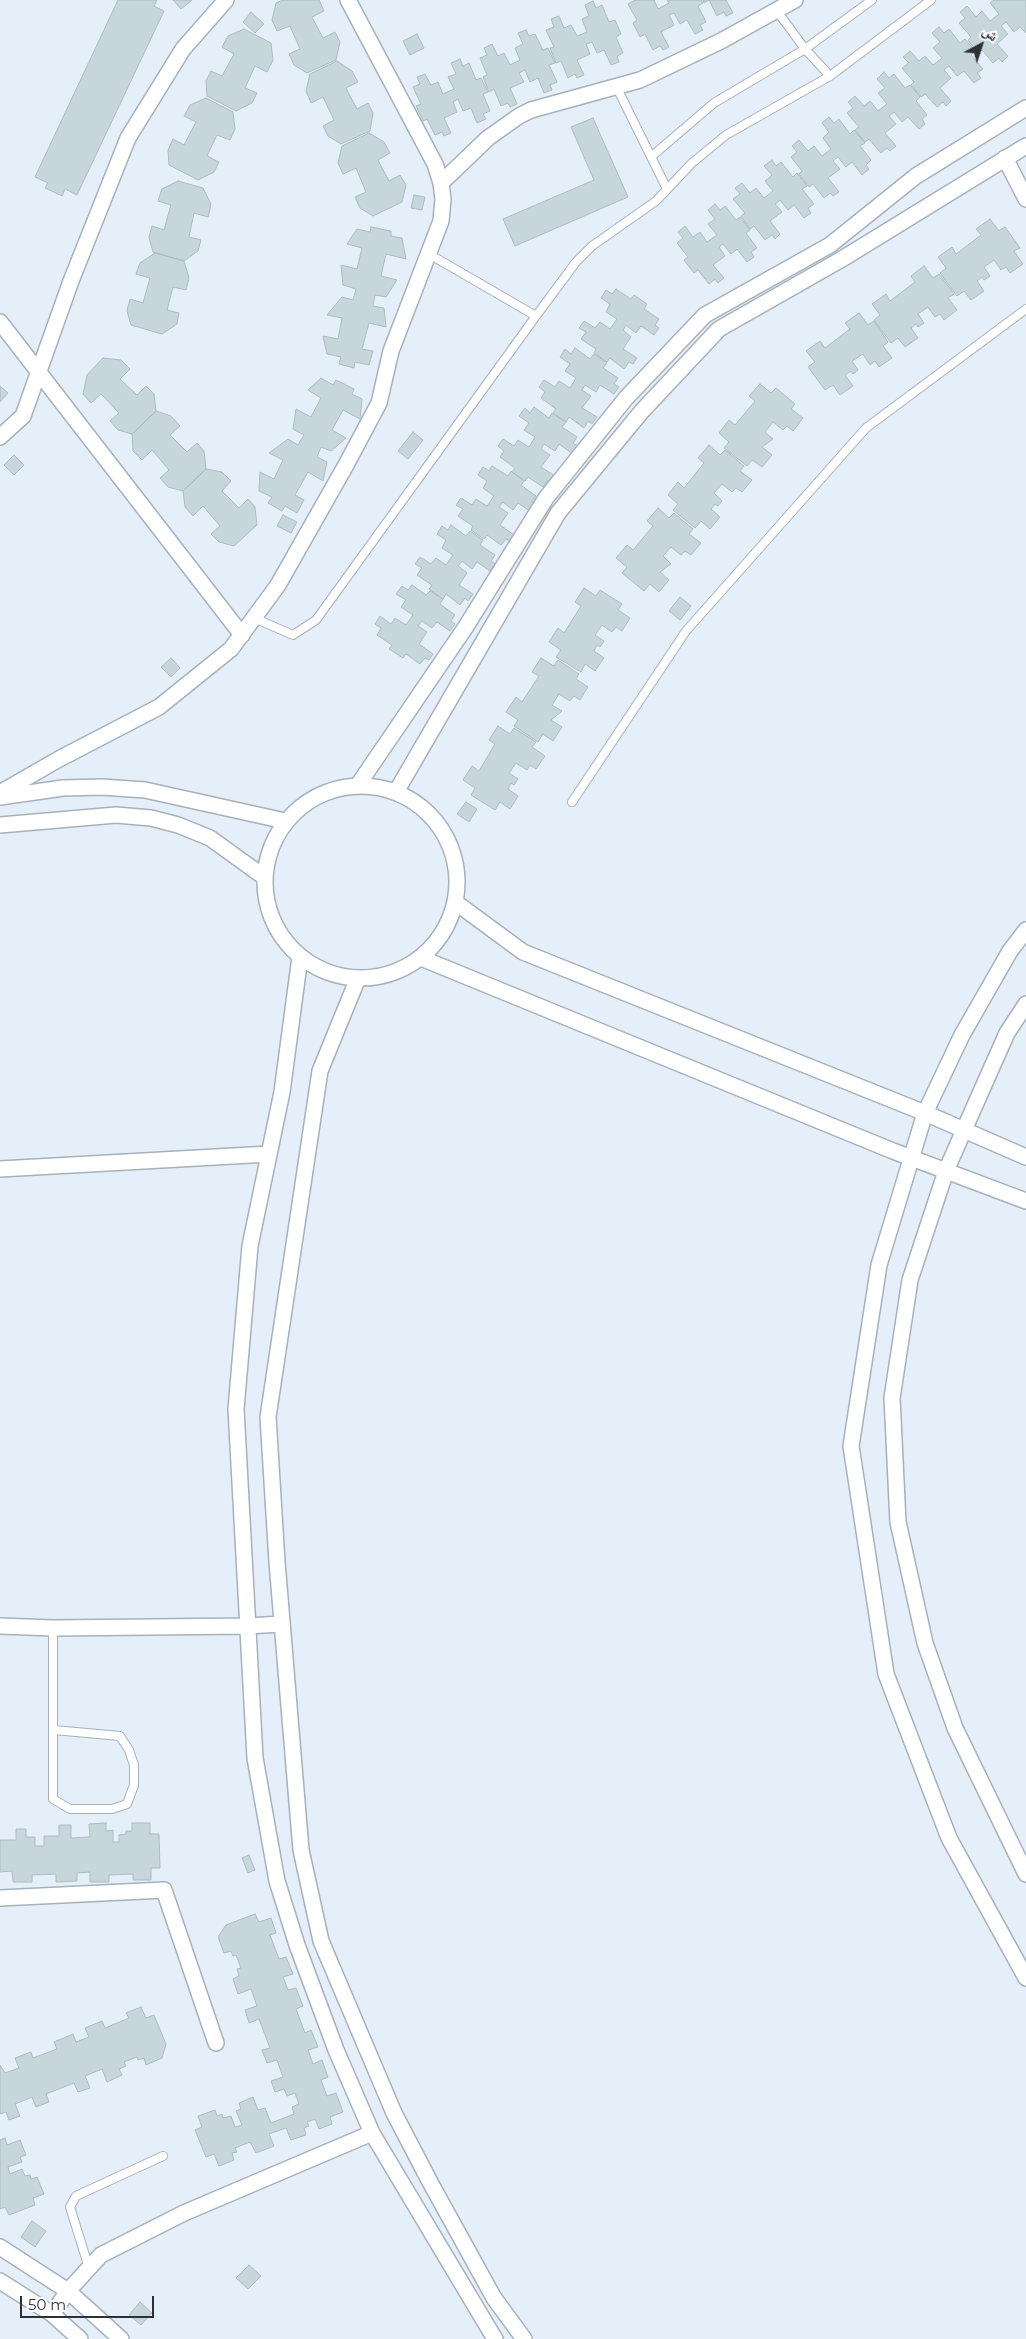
<!DOCTYPE html>
<html>
<head>
<meta charset="utf-8">
<style>
  body { margin:0 }
  #map { position:relative; width:1026px; height:2339px; overflow:hidden; background:#e5eff9; font-family:Montserrat,"Noto Naskh Arabic",sans-serif }
  canvas { display:block }
  .north { position:absolute; left:956px; top:20px; width:50px; height:50px; -webkit-text-stroke:4px #fff; paint-order:stroke; rotate:40deg; font-size:14px; font-weight:700; line-height:20px; text-align:center; color:#2d3134 }
  .north::after { content:''; display:block; margin:auto; width:18px; height:22px; background:#2d3134; clip-path:polygon(50% 0,100% 100%,50% 72%,0 100%) }
  .scale { position:absolute; left:20px; top:2296px; width:134px; height:22px; box-sizing:border-box; border:2px solid #2d3134; border-top:0; padding-left:6px; font-size:15px; line-height:18px; white-space:nowrap; color:#2d3134; -webkit-text-stroke:4px #fff; paint-order:stroke }
</style>
</head>
<body>
<div id="map">
<canvas width="1026" height="2339"></canvas>
<div class="north">ش</div>
<div class="scale">50 m</div>
</div>
<script>
const g = document.querySelector('canvas').getContext('2d');
g.lineJoin = 'round';
function fill(path, color) { g.fillStyle = color; g.fill(path, 'evenodd'); }
const poly = rows => new Path2D(rows.map(r => 'M' + r).join(''));
function strokePath(path, color, width, dash) { g.strokeStyle = color; g.lineWidth = width; g.lineCap = dash ? 'butt' : 'round'; g.setLineDash(dash || []); g.stroke(path); }
const building = poly([
  [118,0,157,0,154,6,164,11,77,195,65,189,62,196,45,188,48,183,35,177,118,0],
  [173,0,192,0,181,9,173,0],
  [283,0,319,0,324,11,312,17,323,38,335,32,340,42,336,60,307,73,294,65,289,54,300,49,290,26,277,31,272,20,276,3,283,0],
  [654,0,658,9,669,3,667,0,701,0,703,3,698,6,706,22,700,25,703,30,695,34,687,20,680,24,674,13,669,15,674,25,661,32,669,47,663,50,660,46,653,50,645,34,640,37,633,23,637,20,628,4,635,0,654,0],
  [703,0,726,0,733,13,726,16,724,12,717,16,709,0,704,3,703,0],
  [994,0,1026,0,1026,33,1020,27,1014,32,1006,22,1001,26,1008,34,997,44,1008,56,1002,62,999,58,993,63,982,50,978,53,968,40,971,37,959,23,965,18,960,12,967,6,976,17,982,11,990,21,999,14,990,3,994,0],
  [593,1,596,8,602,5,609,22,615,20,621,34,616,37,623,53,617,56,619,62,611,65,604,50,597,53,592,42,586,44,590,54,577,60,584,75,577,78,575,74,568,78,561,61,556,63,550,48,554,47,546,30,554,27,551,19,559,16,564,28,571,25,577,36,587,32,582,19,589,16,585,5,593,1],
  [251,12,264,24,255,33,243,22,251,12],
  [939,27,944,33,949,29,960,43,965,39,975,51,971,55,983,69,977,73,981,78,974,83,964,71,957,76,949,66,944,70,951,78,940,88,951,101,946,106,943,102,937,107,925,94,921,97,911,85,914,82,902,68,909,63,903,57,910,51,919,61,925,56,933,65,942,58,933,48,940,42,932,33,939,27],
  [244,29,271,43,273,60,267,72,255,66,245,88,257,93,252,103,236,111,207,96,206,81,211,71,222,76,234,54,222,47,228,36,244,29],
  [526,30,529,36,535,34,543,50,548,48,555,63,549,65,557,82,550,85,552,90,544,93,538,78,530,82,525,70,519,73,524,82,510,88,517,104,510,107,508,103,501,106,494,89,489,92,483,77,487,75,480,58,487,55,484,48,492,44,498,56,504,53,510,65,520,60,515,48,523,44,518,33,526,30],
  [417,34,424,48,410,55,403,41,417,34],
  [460,59,463,66,469,63,476,80,481,78,488,92,483,94,490,111,483,114,486,119,477,123,471,108,463,111,458,99,453,102,457,112,444,118,451,133,444,136,442,132,435,135,427,119,423,121,416,106,421,104,413,87,420,84,417,77,425,74,431,85,438,82,443,94,454,89,448,77,456,74,451,63,460,59],
  [337,61,352,71,358,82,346,88,357,109,368,103,373,113,370,131,341,144,328,136,323,126,334,120,323,97,311,103,306,91,310,74,337,61],
  [884,72,889,78,894,74,905,88,910,85,920,97,916,101,927,115,922,119,925,124,919,129,908,117,902,122,894,112,889,116,896,124,885,133,896,146,890,151,887,148,881,153,869,139,865,142,855,130,859,127,847,113,853,108,848,102,855,96,864,106,870,101,878,111,887,104,878,93,885,88,877,79,884,72],
  [206,98,233,112,235,129,230,140,217,135,207,156,219,162,214,172,198,180,169,165,168,150,173,139,184,145,196,122,184,116,190,105,206,98],
  [829,117,834,123,839,119,850,134,854,130,865,143,860,146,871,160,866,165,869,169,862,175,852,162,846,167,838,157,833,161,840,169,828,178,839,192,833,196,830,193,824,198,813,184,809,187,799,174,802,171,791,157,797,152,792,146,799,140,808,151,814,146,822,156,831,149,823,138,829,132,822,123,829,117],
  [593,118,628,197,515,246,503,219,594,180,571,127,593,118],
  [369,133,384,142,390,153,378,160,389,181,400,175,406,185,402,202,373,216,360,208,355,197,366,192,356,168,343,174,338,163,342,146,369,133],
  [772,160,776,166,781,162,793,177,797,173,807,186,802,189,814,204,808,208,811,213,804,218,794,205,788,210,780,200,775,204,782,212,770,221,780,234,775,239,772,235,765,240,754,226,750,229,741,216,745,213,733,199,740,194,735,188,742,183,750,193,756,188,764,198,773,191,765,181,772,175,764,166,772,160],
  [178,181,203,188,211,204,208,217,194,213,189,237,201,240,198,251,184,261,153,252,149,237,152,226,164,230,171,205,158,201,162,189,178,181],
  [414,195,425,197,422,210,411,208,414,195],
  [715,204,720,210,725,206,736,220,740,217,750,230,746,233,757,248,751,252,754,257,747,262,737,249,731,254,723,244,719,247,725,256,713,265,724,278,718,283,715,279,709,284,698,270,694,273,684,260,688,257,677,243,683,238,678,232,685,226,693,237,700,232,707,242,717,235,708,224,715,219,708,210,715,204],
  [990,219,999,231,1005,227,1020,248,1014,251,1023,264,1010,273,1006,267,1001,270,994,260,984,267,990,276,984,280,982,277,977,281,984,291,971,300,964,291,957,296,940,273,946,268,938,257,952,247,956,254,981,235,976,229,990,219],
  [371,227,391,231,391,236,402,238,406,259,386,254,381,276,397,280,386,297,375,295,373,306,384,308,386,327,369,323,362,349,373,351,369,365,355,362,354,368,339,364,341,357,327,354,323,336,338,339,342,318,327,315,342,297,353,300,356,289,343,285,341,265,357,269,362,248,347,244,357,229,370,232,371,227],
  [155,253,184,261,189,278,186,290,173,287,167,310,179,313,177,324,162,334,131,325,127,311,130,299,143,303,150,278,136,274,140,263,155,253],
  [924,266,933,278,939,274,954,294,948,298,957,310,944,320,940,314,935,317,928,307,918,314,924,323,918,327,916,324,911,328,918,338,905,347,898,338,891,343,874,320,880,315,872,304,886,294,890,301,915,282,911,276,924,266],
  [616,289,631,299,634,295,647,304,644,309,659,319,655,325,659,328,654,335,641,326,636,333,626,325,623,330,631,337,623,349,637,358,633,364,629,362,624,369,610,358,607,362,594,353,596,349,581,339,586,332,579,328,584,321,595,328,600,322,610,329,617,319,606,312,610,304,601,298,606,290,612,294,616,289],
  [859,313,868,325,874,321,888,342,883,346,892,358,879,367,875,361,870,365,863,354,852,361,858,370,853,374,851,371,845,375,853,386,840,395,833,385,825,390,808,367,815,362,806,351,820,341,825,348,850,329,845,323,859,313],
  [575,348,590,359,594,354,607,363,603,368,618,378,614,384,619,387,614,394,600,385,596,392,585,385,582,390,591,396,582,408,597,417,592,424,588,421,584,428,569,417,566,422,553,413,556,409,541,398,545,392,539,387,544,380,555,387,559,381,570,388,576,378,565,371,570,364,560,357,565,349,571,354,575,348],
  [103,358,121,360,130,369,120,379,137,395,146,386,154,394,156,411,132,434,118,430,110,421,119,413,101,394,91,403,83,394,87,375,103,358],
  [321,378,333,385,336,380,354,389,352,394,362,399,360,419,343,410,332,430,346,438,331,451,321,447,317,457,327,462,323,481,308,472,295,495,304,500,297,513,285,506,282,511,268,503,272,497,259,491,260,472,274,479,283,460,269,453,288,439,298,445,304,435,293,429,296,409,311,417,321,398,308,390,321,378],
  [760,384,771,393,776,388,795,404,791,409,803,418,793,431,787,426,783,430,773,422,765,432,773,439,762,447,772,455,762,467,752,460,747,466,724,448,729,442,719,433,729,420,735,425,755,401,749,396,760,384],
  [0,386,8,393,0,402,0,386],
  [534,407,549,418,552,413,566,422,562,427,577,437,573,443,578,446,573,454,559,444,555,451,544,444,541,449,550,455,541,467,555,476,551,483,548,480,543,487,528,477,525,481,512,472,515,468,500,457,504,451,498,446,503,439,514,446,518,440,529,447,535,437,524,430,529,423,519,416,525,408,530,413,534,407],
  [156,411,171,416,180,426,170,435,187,452,197,443,204,451,206,469,183,491,168,487,160,478,169,470,152,450,142,460,133,451,132,434,156,411],
  [413,432,423,440,408,459,398,451,413,432],
  [709,445,720,455,725,450,744,466,740,471,752,480,742,492,736,488,732,492,722,484,714,493,722,501,718,506,715,504,711,509,720,517,710,529,701,521,695,528,673,510,678,504,668,495,678,482,684,488,704,463,698,458,709,445],
  [14,455,24,465,14,475,4,465,14,455],
  [492,466,508,476,511,471,524,481,521,485,536,496,532,502,536,505,531,512,518,503,513,510,503,502,499,507,508,513,500,525,514,535,510,541,506,539,501,545,487,535,484,539,471,530,473,526,458,516,463,509,456,505,461,498,472,505,476,499,487,506,494,496,483,488,487,481,478,475,483,467,489,471,492,466],
  [206,469,222,472,231,481,222,491,239,508,248,499,255,507,257,525,234,546,219,542,211,534,220,526,203,506,193,516,185,507,183,491,206,469],
  [658,508,669,518,674,513,693,529,689,534,701,543,691,555,685,551,681,555,671,547,663,556,671,564,660,572,669,580,659,592,650,584,644,591,622,573,627,567,616,558,627,545,633,550,653,526,647,521,658,508],
  [283,515,297,522,291,533,277,526,283,515],
  [451,525,466,536,470,531,483,540,480,545,495,555,491,561,495,564,490,571,477,562,472,569,462,561,458,566,467,573,459,585,473,594,468,601,465,598,460,605,446,594,443,599,429,589,432,585,417,575,422,568,415,564,420,557,431,564,436,558,446,565,453,555,442,548,446,540,437,534,442,526,448,530,451,525],
  [412,585,426,595,430,591,443,599,440,604,455,615,451,621,455,624,450,631,437,622,432,628,422,621,418,626,427,632,419,644,433,654,429,660,425,658,420,664,406,654,403,658,389,649,392,645,377,635,381,628,375,624,380,616,391,624,395,618,406,625,413,615,401,607,406,600,396,594,402,586,408,590,412,585],
  [584,588,596,596,600,590,622,604,618,610,630,618,622,631,616,627,612,632,602,625,595,635,604,641,600,647,597,645,594,651,604,658,595,671,585,664,581,672,556,657,561,650,549,642,558,628,564,633,581,606,575,602,584,588],
  [680,597,691,606,680,620,669,611,680,597],
  [171,658,180,668,171,677,161,667,171,658],
  [541,658,554,666,558,660,579,674,576,679,588,687,580,700,574,696,570,701,559,694,552,705,562,711,551,720,562,727,553,741,543,734,538,742,514,726,518,720,506,712,516,697,522,702,539,676,532,672,541,658],
  [498,726,510,734,514,728,536,742,532,747,545,756,536,769,530,765,527,770,516,763,509,773,518,779,514,785,511,783,508,789,518,796,510,809,500,802,495,810,471,795,475,788,463,780,472,766,479,771,495,744,489,740,498,726],
  [466,802,477,809,469,822,457,814,466,802],
  [106,1823,106,1831,113,1830,113,1842,119,1842,119,1835,126,1834,126,1831,132,1831,132,1823,150,1823,150,1834,159,1834,160,1868,151,1868,151,1880,133,1880,133,1874,109,1875,109,1882,90,1882,90,1872,77,1873,77,1881,56,1882,56,1874,32,1875,32,1882,13,1882,12,1871,0,1872,0,1840,16,1840,16,1829,26,1829,26,1837,35,1837,35,1846,44,1846,44,1836,59,1836,59,1825,71,1825,71,1838,90,1837,89,1824,106,1823],
  [249,1855,255,1870,248,1873,242,1858,249,1855],
  [255,1914,259,1922,271,1918,276,1933,270,1935,279,1959,286,1957,293,1974,283,1977,288,1990,296,1988,303,2006,296,2009,305,2033,311,2030,318,2047,308,2050,313,2064,322,2060,328,2077,321,2080,327,2096,336,2093,343,2112,330,2117,332,2124,319,2129,315,2119,307,2122,309,2126,304,2128,306,2135,291,2140,286,2128,269,2134,274,2146,256,2153,250,2142,235,2148,237,2152,232,2153,234,2160,219,2166,214,2154,206,2157,195,2130,202,2127,198,2116,215,2110,217,2116,222,2114,223,2118,231,2116,235,2127,242,2125,236,2111,241,2109,239,2103,253,2097,258,2110,265,2108,271,2123,294,2114,292,2107,299,2104,295,2093,287,2096,284,2089,275,2092,271,2081,283,2077,277,2060,267,2063,262,2050,270,2048,259,2019,249,2023,245,2010,257,2006,251,1989,238,1994,233,1979,239,1976,237,1969,241,1968,236,1955,233,1956,231,1951,224,1953,218,1937,226,1925,255,1914],
  [141,2007,146,2018,154,2015,166,2044,162,2058,146,2065,144,2058,138,2060,137,2057,124,2062,126,2066,119,2069,122,2075,107,2082,102,2069,85,2076,90,2088,78,2092,74,2083,46,2094,49,2102,36,2107,32,2097,15,2104,20,2116,9,2120,6,2112,0,2114,0,2065,5,2073,19,2068,15,2058,31,2052,33,2058,57,2049,54,2042,73,2034,76,2042,89,2037,85,2028,102,2021,105,2028,129,2018,126,2013,141,2007],
  [5,2138,7,2145,20,2140,26,2155,20,2157,22,2162,8,2167,10,2174,22,2169,25,2176,30,2175,31,2179,37,2177,44,2194,33,2198,35,2205,9,2215,5,2207,0,2209,0,2140,5,2138],
  [32,2221,46,2231,35,2247,21,2237,32,2221],
  [249,2265,261,2276,248,2289,236,2278,249,2265],
  [140,2302,152,2313,141,2325,129,2315,140,2302]
]);
const service = poly([
  [777,11,805,49,830,76],
  [616,86,667,189],
  [652,156,714,103,805,49,872,0],
  [429,254,536,316],
  [254,618,293,635,316,620,536,316,576,262,592,246,656,201,692,163,726,135,830,76,931,0],
  [572,802,686,631,866,428,1026,309],
  [53,1628,53,1799,70,1809,112,1809,127,1804,134,1785,134,1765,129,1750,120,1736,54,1730],
  [89,2268,70,2207,76,2196,163,2156]
]);
const minor = poly([
  [1005,158,1026,199],
  [441,183,488,138,519,116,531,110,640,80,721,41,795,0],
  [0,322,242,635],
  [0,437,23,416,71,281,128,138,183,49,226,0],
  [358,785,465,628,546,498,626,398,705,315,830,245,916,176,1026,108],
  '265 882a96 96 0 1 1 192 0a96 96 0 1 1-192 0Z',
  [396,792,558,513,642,411,719,329,842,259,1026,146],
  [0,793,59,759,159,707,231,649,278,585,346,465,379,403,391,351,441,221,443,199,441,183,435,164,348,0],
  [0,797,63,788,102,787,145,790,285,821],
  [0,825,116,815,151,818,178,825,210,838,264,877],
  [455,902,523,952,925,1113,1026,1157],
  [1026,930,1010,951,962,1035,925,1113,879,1265,851,1446,886,1674,949,1838,1026,1978],
  [300,957,282,1092,250,1246,236,1409,255,1758,277,1881,297,1945,336,2050,372,2133,495,2339],
  [421,958,893,1151,1026,1201],
  [358,978,320,1071,268,1417,277,1562,301,1850,321,1941,394,2113,430,2182,494,2298,524,2339],
  [1026,1004,1007,1033,964,1130,946,1171,910,1280,892,1398,898,1522,925,1643,955,1728,1026,1874],
  [0,1169,269,1154],
  [0,1626,53,1628,247,1626,282,1624],
  [0,1898,164,1890,216,2043],
  [0,2247,68,2291,121,2339],
  [0,2281,52,2314,80,2339],
  [52,2314,68,2291,101,2255,184,2213,372,2133]
]);
fill(building, '#c6d6da');
strokePath(building, '#adbcc0', 1);
strokePath(service, '#a7b1ba', 10);
strokePath(minor, '#a7b1ba', 18);
strokePath(service, '#fff', 8);
strokePath(minor, '#fff', 15);
</script>
</body>
</html>
